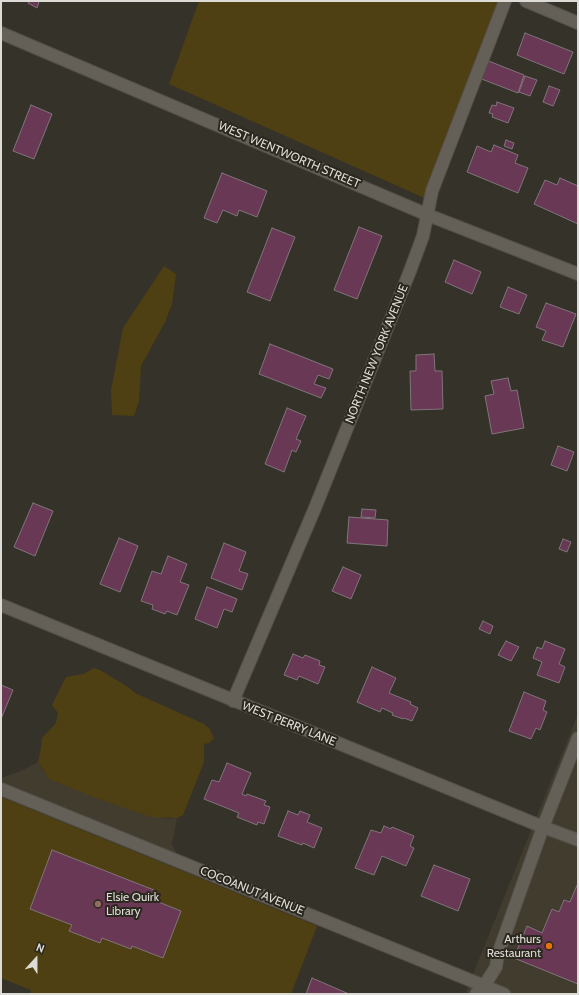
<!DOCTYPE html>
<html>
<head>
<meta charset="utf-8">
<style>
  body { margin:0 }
  #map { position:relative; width:579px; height:995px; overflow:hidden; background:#353229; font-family:Cabin,sans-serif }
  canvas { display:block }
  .frame { position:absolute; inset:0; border:2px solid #dddbd5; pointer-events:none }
  .north { position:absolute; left:16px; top:939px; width:40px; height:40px; -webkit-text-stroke:3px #2b281f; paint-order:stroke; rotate:21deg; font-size:11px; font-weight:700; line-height:16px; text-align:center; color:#dddbd5 }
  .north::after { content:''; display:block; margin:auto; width:14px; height:18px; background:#dddbd5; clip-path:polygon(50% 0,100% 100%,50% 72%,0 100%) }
</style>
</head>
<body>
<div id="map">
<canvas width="579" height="995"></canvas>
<div class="frame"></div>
<div class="north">N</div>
</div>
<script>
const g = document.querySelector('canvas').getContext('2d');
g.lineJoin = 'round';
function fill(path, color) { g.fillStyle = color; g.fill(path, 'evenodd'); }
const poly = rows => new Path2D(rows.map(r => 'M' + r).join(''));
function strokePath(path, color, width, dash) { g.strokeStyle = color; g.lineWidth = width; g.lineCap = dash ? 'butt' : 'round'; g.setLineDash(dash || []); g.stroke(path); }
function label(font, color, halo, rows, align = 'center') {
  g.font = font + ' Cabin,sans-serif'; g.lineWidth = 4; g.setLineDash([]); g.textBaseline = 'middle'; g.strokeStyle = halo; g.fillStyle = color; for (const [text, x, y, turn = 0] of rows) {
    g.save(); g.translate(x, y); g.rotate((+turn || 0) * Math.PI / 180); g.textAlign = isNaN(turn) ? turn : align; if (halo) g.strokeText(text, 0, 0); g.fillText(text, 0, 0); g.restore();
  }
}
const built = poly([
  [578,714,578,994,465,994],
  [38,762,44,772,169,819,177,818,172,844,180,861,1,788,1,778,21,771]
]);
const green = poly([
  [199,1,506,1,429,200,169,84],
  [164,266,176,274,172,304,165,322,141,366,139,401,134,416,112,415,111,390,123,328],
  [94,668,100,670,128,687,135,693,204,724,209,728,214,738,209,743,204,744,204,762,183,815,177,818,151,817,93,797,49,779,38,762,41,747,42,738,56,723,58,713,52,705,66,677,83,674],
  [1,797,317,926,291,994,30,994,31,990,1,978]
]);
const building = poly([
  [29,1,37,1,39,2,37,8,28,3,29,1],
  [525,33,573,52,564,74,517,55,525,33],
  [486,60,524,75,518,93,479,78,486,60],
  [525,76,537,80,530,96,519,92,525,76],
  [549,86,560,90,553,106,543,102,549,86],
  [497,102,514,108,508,123,492,117,493,114,489,113,492,105,496,106,497,102],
  [31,105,52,114,34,159,13,151,31,105],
  [506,140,514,143,512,149,504,146,506,140],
  [494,145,518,155,515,163,528,168,518,193,467,172,477,146,491,152,494,145],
  [222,173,267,191,257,217,239,210,237,216,223,210,217,223,204,218,222,173],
  [560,178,578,186,578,224,534,204,545,180,557,185,560,178],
  [359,227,382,236,357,299,334,290,359,227],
  [272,228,295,237,270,301,247,292,272,228],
  [454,260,481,272,472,294,445,282,454,260],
  [508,287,527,295,519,314,500,307,508,287],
  [546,303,576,314,563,347,542,340,546,331,536,327,546,303],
  [270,344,333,369,329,379,318,375,314,384,326,388,321,398,259,374,270,344],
  [434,354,435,371,442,371,443,409,411,410,410,371,416,371,416,355,434,354],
  [508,378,511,391,517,390,524,428,492,434,485,396,494,394,491,381,508,378],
  [287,408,306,416,296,439,301,441,296,452,292,450,284,472,265,464,287,408],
  [558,446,574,452,567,471,551,465,558,446],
  [33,503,53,511,35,556,14,547,33,503],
  [362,509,376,510,375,518,361,517,362,509],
  [349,517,388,520,387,546,347,543,349,517],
  [119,538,138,546,120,592,100,584,119,538],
  [563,539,571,542,567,552,559,549,563,539],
  [224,543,246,552,239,571,248,574,242,590,211,578,224,543],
  [168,556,187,564,180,582,189,585,177,615,167,611,165,614,152,609,153,605,141,601,152,571,161,574,168,556],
  [343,567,361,575,351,599,332,591,343,567],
  [207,587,237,599,232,612,224,609,217,628,195,619,207,587],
  [483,621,493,626,490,634,479,629,483,621],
  [506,641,519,647,511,661,498,655,506,641],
  [545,641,565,649,559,664,565,667,559,683,537,675,542,662,533,658,537,647,542,649,545,641],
  [293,654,303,658,305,655,320,661,319,665,325,667,318,684,299,676,297,680,284,675,293,654],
  [372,667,396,678,389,693,411,702,410,704,418,708,412,721,404,718,403,719,392,715,393,713,382,708,380,712,357,702,372,667],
  [1,685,13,690,1,719,1,685],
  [524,692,546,701,543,710,547,712,540,730,536,728,531,739,509,731,524,692],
  [227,763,251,773,242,794,246,796,247,794,266,801,264,805,270,807,264,824,258,822,257,825,237,817,239,813,204,799,212,780,219,782,227,763],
  [288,811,298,815,300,811,310,815,307,822,322,828,314,848,303,843,302,845,278,836,288,811],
  [384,826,391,829,392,827,414,836,410,846,414,848,406,866,382,856,374,875,355,868,371,830,381,833,384,826],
  [52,850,154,890,151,899,181,911,163,958,132,946,131,949,102,938,100,943,69,931,72,925,30,909,52,850],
  [434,865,470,879,458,911,421,896,434,865],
  [578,883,578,984,514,958,527,926,542,933,552,909,559,912,564,900,570,902,578,883],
  [312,978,349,994,306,994,312,978]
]);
const minor = poly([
  [526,1,578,23],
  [1,33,428,215,578,274],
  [1,605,543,827,578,840],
  [233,701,315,508,410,271,423,236,432,191,505,1],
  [1,789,504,994],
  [476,994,484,986,496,967,498,954,543,827,578,738]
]);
const markers = [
  [98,904,4,"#8d6e63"],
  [549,946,4,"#e8710a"]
];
const streetNames = [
  ["WEST WENTWORTH STREET",289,155,23],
  ["NORTH NEW YORK AVENUE",377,354,-68],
  ["WEST PERRY LANE",289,724,22],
  ["COCOANUT AVENUE",252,891,22]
];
const poiNames = [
  ["Elsie Quirk",106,897],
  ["Library",106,911],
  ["Arthurs",541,939,"right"],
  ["Restaurant",541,953,"right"]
];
fill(built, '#413c2d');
fill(green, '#4e4012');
fill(building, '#683855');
strokePath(building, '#80757b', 1);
strokePath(minor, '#525049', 14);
strokePath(minor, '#646057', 12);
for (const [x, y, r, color] of markers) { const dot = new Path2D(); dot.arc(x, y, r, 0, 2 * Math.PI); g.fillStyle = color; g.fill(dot); strokePath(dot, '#2b281f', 1.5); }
label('12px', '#dddbd5', '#2b281f', streetNames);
label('12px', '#dddbd5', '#2b281f', poiNames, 'left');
</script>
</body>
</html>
